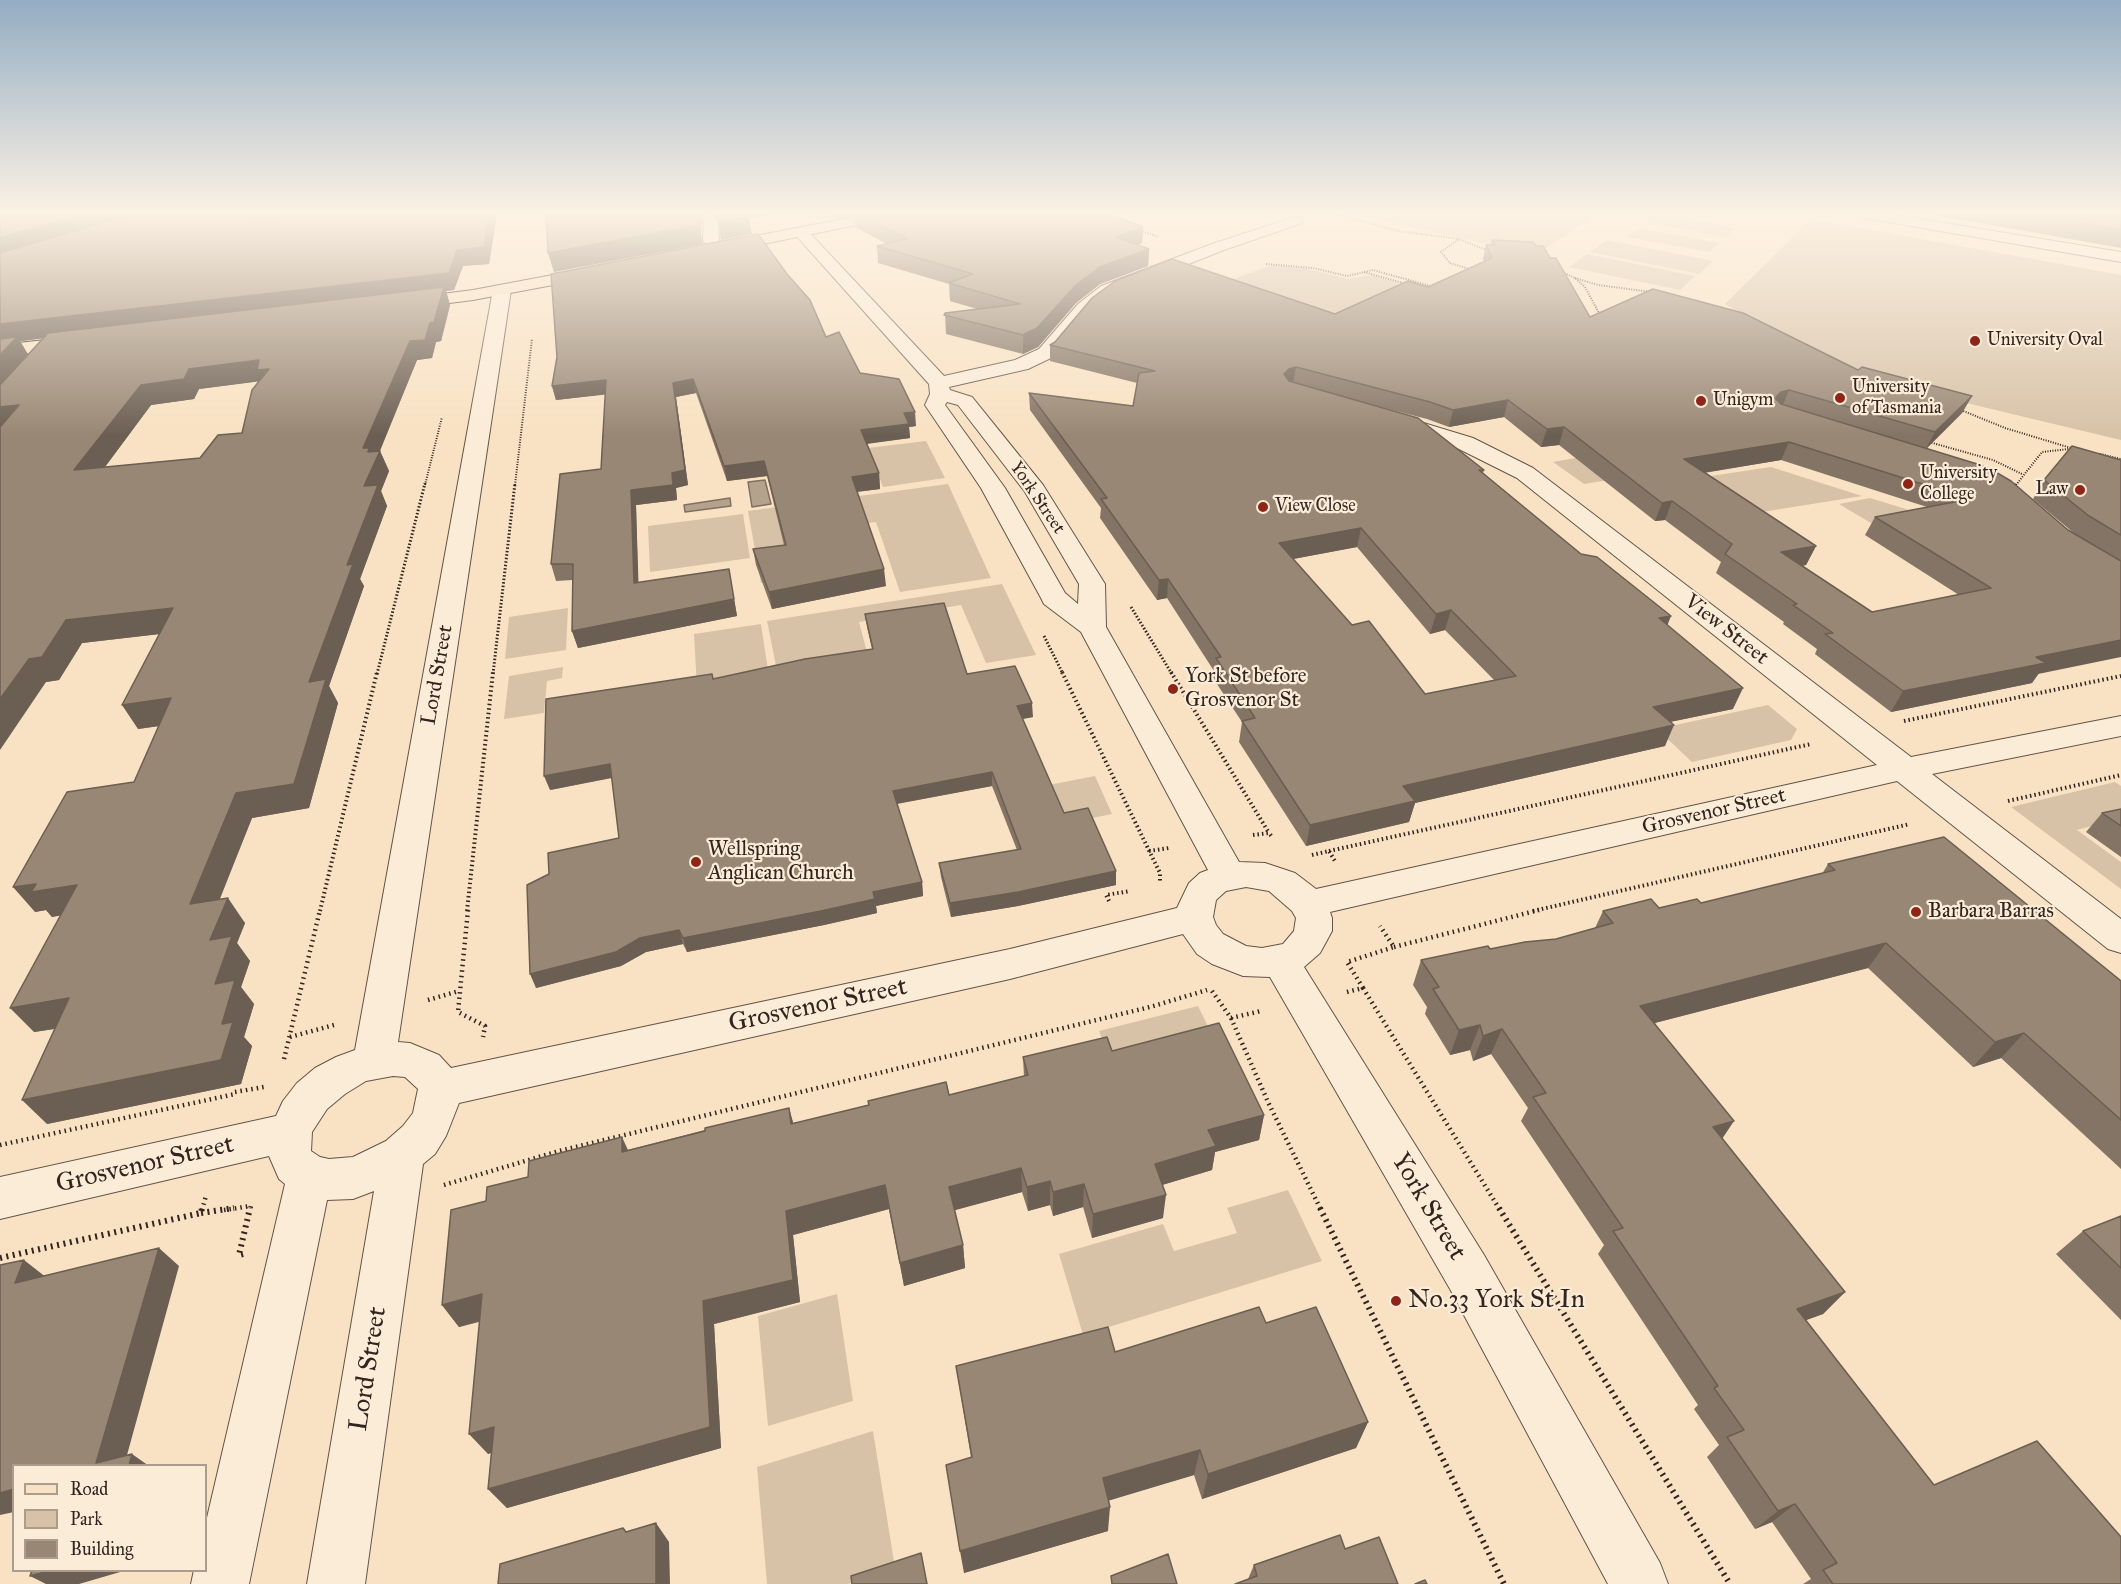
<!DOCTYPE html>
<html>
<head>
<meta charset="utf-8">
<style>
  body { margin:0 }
  #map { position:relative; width:2121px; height:1584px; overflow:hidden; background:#f9e2c3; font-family:"IM FELL Great Primer",serif }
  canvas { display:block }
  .legend { position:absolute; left:12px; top:1464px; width:195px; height:108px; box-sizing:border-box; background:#fbecd8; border:2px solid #ab9c8e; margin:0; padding:8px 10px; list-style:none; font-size:18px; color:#322520 }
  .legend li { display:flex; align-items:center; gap:12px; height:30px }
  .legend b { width:30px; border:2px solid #ab9c8e }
</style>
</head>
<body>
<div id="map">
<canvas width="2121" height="1584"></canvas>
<ul class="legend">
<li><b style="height:8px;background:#f9e2c3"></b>Road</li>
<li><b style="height:16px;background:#d7c2a7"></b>Park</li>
<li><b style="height:16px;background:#998775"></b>Building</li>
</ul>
</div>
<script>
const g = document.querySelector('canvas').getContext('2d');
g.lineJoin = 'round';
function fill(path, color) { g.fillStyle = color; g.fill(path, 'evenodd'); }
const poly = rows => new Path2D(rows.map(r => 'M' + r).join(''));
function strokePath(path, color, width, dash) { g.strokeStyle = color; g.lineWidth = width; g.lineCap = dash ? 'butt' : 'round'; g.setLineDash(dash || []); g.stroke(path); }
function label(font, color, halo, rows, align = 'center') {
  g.font = font + ' "IM FELL Great Primer",serif'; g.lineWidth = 4.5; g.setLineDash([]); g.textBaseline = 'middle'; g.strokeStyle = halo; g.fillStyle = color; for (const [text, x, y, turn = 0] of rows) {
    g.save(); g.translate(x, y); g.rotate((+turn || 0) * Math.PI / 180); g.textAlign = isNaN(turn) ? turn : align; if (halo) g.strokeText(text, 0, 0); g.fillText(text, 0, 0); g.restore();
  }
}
const green = poly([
  [1353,214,1597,214,1536,255],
  [1656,214,1735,228,1726,237,1646,222],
  [1811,219,2121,275,2121,440,1916,391,1882,380,1781,336,1725,304],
  [1639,228,1720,243,1709,252,1627,237],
  [1607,240,1713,261,1699,274,1590,252],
  [1587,254,1695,276,1680,290,1569,267],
  [1272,265,1304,268,1348,279,1372,275,1439,296,1363,331,1220,284],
  [926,441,945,478,883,487,868,448],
  [1581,457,1609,480,1584,484,1553,462],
  [1771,467,1862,496,1737,516,1684,480],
  [948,484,991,578,900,592,876,522,787,535,797,578,761,583,748,511],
  [1870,498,1981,532,1881,529,1839,504],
  [743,514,750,558,650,572,648,526],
  [1002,584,1036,655,986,663,961,605,859,622,868,656,777,671,767,621],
  [568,608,566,650,505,659,509,617],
  [761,624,769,677,697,687,694,634],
  [563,667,562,678,547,681,544,713,504,719,509,676],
  [1768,705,1797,729,1791,740,1692,762,1657,729],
  [1095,776,1112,814,1028,831,1013,792],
  [2115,782,2121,786,2121,818,2077,830,2121,862,2121,889,2011,807],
  [1198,1006,1216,1043,1115,1069,1099,1031],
  [1288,1190,1322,1261,1083,1335,1059,1254,1163,1224,1174,1251,1237,1233,1227,1208],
  [837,1294,853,1401,768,1426,758,1316],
  [873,1431,895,1568,848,1584,767,1584,757,1467]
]);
const water = poly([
  [765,480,771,504,752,507,748,482,765,480],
  [730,498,731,506,685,512,684,505,730,498]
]);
const pathFar4 = poly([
  [1336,214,1398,231,1459,239,1489,251],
  [1138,230,1159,237],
  [1458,240,1441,252,1450,263,1472,270],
  [1266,264,1313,268,1347,276,1373,270,1434,287],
  [1560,271,1575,278,1585,287,1600,315],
  [1364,272,1406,284],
  [1575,278,1598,285,1651,292],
  [1961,410,2005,428,2071,448],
  [1929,442,1993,460,2022,474],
  [2100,454,2121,459],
  [425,485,442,417],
  [515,485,532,339],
  [2016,485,2042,452,2069,449]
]);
const pathFar3 = poly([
  [2013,488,2017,483],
  [1131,607,1172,674],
  [1044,636,1063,674],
  [377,674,425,483],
  [493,674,515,483]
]);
const pathFar2 = poly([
  [1062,672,1160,873,1160,883],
  [1171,672,1269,833],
  [1904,721,2121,676],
  [2008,801,2121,775],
  [1253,835,1269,833,1273,838],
  [1149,851,1169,848],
  [1329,851,1811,744],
  [1312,855,1329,851,1335,861],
  [1109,901,1106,895,1130,891],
  [320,911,377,672],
  [467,911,493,672],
  [1533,911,1910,824]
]);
const pathFar1 = poly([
  [468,910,458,1012,485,1026,483,1037],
  [1394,947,1539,910],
  [1363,988,1500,1210],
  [1212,991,1231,1018,1261,1011],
  [1347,992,1363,988,1347,962,1394,947,1380,926],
  [428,1000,459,991],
  [1231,1018,1268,1102,1321,1210],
  [290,1037,334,1025],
  [284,1059,320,910],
  [235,1092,264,1087],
  [0,1145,235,1094],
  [444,1185,559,1151,1150,1007,1207,990],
  [202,1210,206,1196],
  [224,1210,251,1206,250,1210]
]);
const path = poly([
  [1320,1208,1504,1584],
  [1499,1208,1730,1584],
  [201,1213,234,1208],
  [243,1254,239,1255,250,1208],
  [0,1258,201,1213,202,1208]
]);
const minor = poly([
  [704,214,718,214,719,240,717,243,705,243,703,240,704,214],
  [1857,214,1890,214,2121,252,2121,262,1864,218,1857,214],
  [1297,216,1302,217,1304,220,1302,223,1224,250,1113,294,1090,312,1053,357,1028,369,949,387,950,390,972,397,1043,485,1105,584,1106,627,1239,862,1265,863,1295,873,1316,889,1877,765,1517,478,1457,448,1386,425,1383,420,1386,415,1394,414,1473,438,1533,468,1911,757,2121,716,2121,736,1932,774,2121,919,2121,953,2108,949,1897,781,1330,912,1332,918,1332,931,1320,953,1304,967,1484,1255,1660,1563,1668,1584,1608,1584,1450,1289,1270,977,1243,976,1212,964,1197,954,1183,934,1010,979,459,1103,446,1136,435,1154,423,1164,365,1584,307,1584,374,1191,353,1199,327,1200,249,1584,191,1584,194,1570,206,1570,206,1522,285,1184,279,1179,269,1156,0,1219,0,1177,276,1116,283,1101,297,1083,315,1068,336,1057,355,1050,493,290,496,286,502,285,508,286,511,290,398,1042,410,1043,439,1055,451,1068,1010,949,1177,908,1189,883,1200,873,1208,870,1081,632,1044,604,1041,598,981,488,925,405,930,394,929,384,792,231,795,228,805,228,944,376,1015,360,1039,349,1078,304,1101,286,1212,244,1297,216],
  [947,402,958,405,1025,492,1079,584,1078,604,1065,593,1005,488,945,405,947,402],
  [1246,887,1269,891,1292,911,1296,918,1294,931,1283,944,1262,948,1246,946,1223,934,1216,925,1213,917,1216,900,1226,891,1246,887],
  [393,1076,405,1077,418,1089,413,1113,403,1126,386,1141,353,1157,329,1159,320,1157,311,1151,312,1132,327,1109,345,1094,366,1081,393,1076]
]);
const major = poly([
  [869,214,898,214,891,218,719,253,711,248,719,243,869,214],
  [595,267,601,268,603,272,601,276,473,300,403,309,397,308,394,304,397,300,403,299,473,290,595,267],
  [81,336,88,338,90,342,88,346,0,357,0,345,81,336]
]);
const wall = poly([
  [0,214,497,214,489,264,463,266,454,290,446,291,450,305,441,341,436,342,432,358,417,360,380,451,389,471,381,491,387,506,360,579,364,586,329,686,338,703,309,808,252,818,219,899,245,923,237,943,250,961,241,987,254,1004,244,1037,252,1046,241,1084,47,1124,55,1029,34,1032,60,915,52,917,46,910,35,912,134,782,159,726,138,729,159,634,82,643,59,680,46,682],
  [44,338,28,355,20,341,23,341],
  [259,381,242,433,200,458,105,467,151,405,194,399,199,389],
  [830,214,1109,214,1143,227,1142,243,1138,245,1149,249,1148,266,1100,284,1076,303,1038,347,1023,354,946,334,945,313,977,309,950,301,949,284,878,263,877,246,887,244,855,227,854,215,837,218],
  [1934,214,2121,214,2121,248,1934,215],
  [1492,240,1536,246,1550,258,1590,317,1858,370,1972,396,1962,413,1927,448,2075,534,2033,499,2044,480,2121,460,2121,561,2032,683,1891,712,1815,654,1817,649,1783,624,1784,622,1716,573,1721,562,1665,520,1655,521,1559,445,1541,447,1504,417,1449,427,1427,419,1365,403,1484,470,1483,473,1667,626,1733,709,1670,722,1665,746,1415,803,1409,822,1306,846,1239,742,1242,722,1213,678,1214,671,1167,598,1157,600,1100,518,1101,508,1030,410,1029,393,1133,406,1137,383,1050,361,1050,345,1335,314,1428,287,1484,262,1483,259,1486,245,1491,245],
  [1781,460,1927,507,1875,517,1865,535,1959,595,1872,612,1802,566,1806,565,1816,546,1704,473],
  [1357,547,1430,634,1445,630,1494,680,1425,694,1352,625,1293,559],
  [826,337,860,373,916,426,909,427,910,438,867,444,879,473,880,489,857,492,886,586,772,609,756,565,753,549,784,545,767,476,727,481,696,393,676,397,688,485,676,488,677,500,636,505,638,583,729,569,737,616,578,648,572,631,573,580,556,581,551,564,601,469,606,394,556,400,552,386],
  [865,614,967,674,1033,717,1022,719,1064,813,1116,885,1018,906,951,917,941,877,939,863,1017,850,992,786,897,804,922,882,923,896,876,906,877,913,824,925,687,952,683,944,646,952,621,966,536,988,619,838,612,778,550,790,713,679,872,649,867,627],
  [2121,809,2121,857,2086,832,2102,813],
  [1828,864,2121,981,2121,1169,2001,1058,1973,1067,1868,968,1655,1023,1722,1138,1845,1292,1823,1314,1806,1320,1934,1485,2121,1584,1803,1584,1811,1579,1772,1522,1755,1529,1707,1457,1719,1445,1694,1409,1698,1405,1598,1254,1604,1245,1521,1121,1528,1108,1491,1054,1473,1061,1470,1050,1450,1055,1425,1014,1427,1007,1413,985,1421,960,1556,939,1595,928,1603,911,1659,908,1701,903,1822,874],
  [1112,1051,1264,1115,1259,1140,1215,1152,1212,1170,1162,1185,1163,1218,1092,1238,1083,1207,1053,1216,1050,1205,1028,1211,1022,1192,954,1210,963,1245,965,1268,904,1286,889,1209,793,1235,800,1302,714,1324,721,1448,507,1508,488,1489,491,1453,488,1454,479,1322,459,1327,442,1305,486,1201,628,1150,789,1108,793,1123,949,1095,1024,1077,1023,1057],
  [2121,1216,2121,1320,2056,1254,2083,1231],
  [1266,1323,1368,1422,1356,1448,1202,1499,1194,1475,1108,1500,1108,1531,964,1573,971,1457,956,1366,1115,1352],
  [1345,1549,1248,1579,1254,1565]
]);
const shadedWall = poly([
  [86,214,149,214,0,258,0,238],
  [489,214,497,214,489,264,463,266,454,290,446,291,450,305,441,341,436,342,432,358,417,360,375,462,380,451,389,471,381,491,387,506,360,579,364,586,329,686,338,703,309,808,252,818,208,929,190,904,236,793,309,682,347,565,364,486,363,448,410,341,430,323,443,291,20,341,29,356,0,388,0,324,457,250],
  [698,214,702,214,701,235,703,244,554,272,548,253,697,222],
  [741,214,772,214,749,218,752,234,721,240,718,222],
  [837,214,854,214,854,215,837,218],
  [1143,227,1142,243,1115,254,1116,237],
  [1149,249,1148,266,1100,284,1076,303,1038,347,1023,354,1023,335,1076,285,1100,267],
  [259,360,269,369,262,381,199,389,194,399,151,405,87,491,74,470,141,385,189,369],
  [1296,367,1293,384,1286,386,1284,374,1289,369],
  [693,379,696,393,676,397,688,485,676,488,677,500,636,505,639,599,634,583,631,490,672,473,673,383],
  [606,380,610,394,556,400,552,386],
  [1789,390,1782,407,1775,398,1781,392],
  [1972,396,1962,413,1925,450,1935,432],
  [1508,400,1504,417,1449,427,1453,410],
  [19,405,0,429,0,407],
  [915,412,916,426,909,427,910,438,863,444,861,430,904,413],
  [1564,427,1559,445,1541,447,1547,429],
  [1789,442,1781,460,1677,477,1684,459],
  [764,461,767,476,727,481,724,466],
  [879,473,880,489,854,492,852,477],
  [1672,501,1665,520,1655,521,1662,503],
  [1361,528,1357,547,1277,562,1279,543],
  [1816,546,1806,565,1772,571,1781,552],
  [729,569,737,616,578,648,572,631],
  [884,569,886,586,772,609,769,592],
  [1168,579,1167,598,1157,600,1159,580],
  [173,608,186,631,82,643,59,680,46,682,0,750,0,699,29,659,66,620],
  [1451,610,1445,630,1430,634,1436,614],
  [1671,616,1663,636,1659,618],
  [2121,640,2121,657,2038,674,2032,683,1891,712,1903,691,2036,657],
  [1743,688,1733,709,1645,727,1653,707],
  [171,698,187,722,138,729,122,705],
  [1032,703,1033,717,1017,720,1017,706],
  [1674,725,1665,746,1415,803,1409,822,1306,846,1310,825,1403,786],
  [610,764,615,777,550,790,544,776],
  [992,772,992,786,895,804,893,791],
  [1116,871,1116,885,1018,906,951,917,950,903],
  [922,882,923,896,876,906,877,913,824,925,687,952,683,938,873,892],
  [36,884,77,885,97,909,52,917,46,910,35,912,13,887],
  [228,898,245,923,237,943,250,961,241,987,254,1004,244,1037,252,1046,241,1084,47,1124,22,1100,222,1024,215,984,210,940],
  [679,930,683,944,646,952,621,966,536,988,530,974,640,938],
  [1886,943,1868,968,1627,1030,1640,1006],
  [69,998,91,1023,34,1032,10,1008],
  [1480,1025,1470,1050,1450,1055,1459,1030],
  [1502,1029,1491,1054,1473,1061,1483,1036],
  [2024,1033,2001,1058,1973,1067,1995,1042],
  [789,1108,796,1133,791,1124],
  [1264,1115,1259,1140,1215,1152,1212,1170,1152,1188,1155,1164,1208,1130],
  [1734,1121,1718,1145,1713,1127],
  [622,1137,633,1161,622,1152],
  [1021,1168,1022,1192,952,1211,949,1187],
  [1050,1181,1050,1205,1028,1211,1027,1187],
  [1084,1184,1083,1207,1053,1216,1053,1192],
  [885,1185,889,1209,793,1235,800,1302,714,1324,721,1448,507,1508,488,1489,703,1301,786,1211],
  [1166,1195,1163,1218,1092,1238,1093,1214],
  [963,1245,965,1268,904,1286,900,1263],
  [159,1248,179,1266,124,1466,96,1463],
  [24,1260,47,1278,15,1283],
  [1845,1292,1823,1314,1776,1331,1797,1309],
  [482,1294,498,1316,459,1327,442,1305],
  [1368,1422,1356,1448,1202,1499,1208,1474],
  [494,1427,511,1447,488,1454,469,1434],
  [1200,1450,1194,1475,1101,1503,1103,1478],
  [132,1454,149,1466,129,1466],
  [14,1489,14,1512,0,1515,0,1493],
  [1795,1504,1772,1522,1755,1529,1778,1511],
  [1110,1507,1108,1531,964,1573,960,1551],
  [656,1523,669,1542,670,1584,656,1584],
  [52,1570,127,1570,79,1584,46,1584,30,1576]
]);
const building = poly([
  [0,214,86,214,0,238,0,214],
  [133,214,242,214,257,217,280,216,285,214,489,214,484,247,457,250,449,273,0,324,0,253,133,214],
  [546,214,698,214,697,222,699,225,548,253,546,214],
  [717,214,747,214,749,216,718,222,717,214],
  [859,214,1109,214,1143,227,1116,237,1149,249,1100,267,1076,285,1037,328,1023,335,944,315,945,313,1020,304,949,283,973,274,877,246,907,239,859,214],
  [2026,214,2121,214,2121,230,2026,214],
  [758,234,787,274,810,300,826,337,839,332,860,373,899,379,915,412,904,413,909,424,861,430,879,473,852,477,884,569,769,592,753,549,786,545,764,461,724,466,693,379,673,383,685,470,672,473,673,485,631,490,634,583,729,569,734,599,572,631,573,564,551,564,560,474,601,469,606,380,552,386,557,357,551,274,758,234],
  [1492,240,1533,242,1536,246,1543,246,1550,258,1556,258,1590,317,1653,289,1743,313,1858,370,1862,367,1972,396,1935,432,1789,390,1781,392,1775,398,1781,404,1987,467,2011,481,2068,530,2121,561,2121,640,2036,657,2046,663,1903,691,1825,634,1833,633,1793,605,1797,604,1725,554,1732,544,1672,501,1662,503,1564,427,1547,429,1508,400,1453,410,1430,402,1296,367,1289,369,1284,374,1289,381,1418,418,1484,470,1479,470,1581,554,1597,557,1671,616,1659,618,1743,688,1653,707,1674,725,1403,786,1415,801,1310,825,1242,721,1255,718,1216,658,1221,657,1168,579,1159,580,1101,499,1107,498,1029,393,1133,406,1139,373,1155,371,1050,345,1055,342,1092,298,1115,281,1172,259,1335,314,1408,281,1428,287,1492,258,1486,245,1495,245,1492,240],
  [1789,442,1970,499,1875,517,1991,588,1872,612,1781,552,1816,546,1684,459,1789,442],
  [1361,528,1436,614,1451,610,1516,676,1425,694,1369,621,1352,625,1279,543,1361,528],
  [444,287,434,322,430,323,425,340,410,341,363,448,369,448,368,452,380,451,364,486,378,485,347,565,353,564,309,682,326,679,294,784,236,793,190,904,228,898,210,940,232,936,215,984,235,980,222,1024,233,1022,221,1060,22,1100,69,998,10,1008,77,885,31,892,36,884,13,887,67,792,134,782,171,698,122,705,173,608,66,620,42,657,29,659,0,699,0,427,19,405,0,407,0,385,48,333,444,287],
  [259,360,257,370,269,369,252,390,242,433,218,435,200,458,74,470,141,385,184,379,189,369,259,360],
  [17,337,0,355,0,339,17,337],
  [2072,446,2121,460,2121,535,2089,516,2044,480,2072,446],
  [944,603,967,674,1015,666,1032,703,1017,706,1064,813,1088,808,1116,871,1018,892,950,903,939,863,1021,849,992,772,893,791,922,882,873,892,875,899,821,911,683,938,679,930,640,938,616,952,530,974,527,885,549,874,548,853,619,838,610,764,544,776,546,699,712,674,713,679,805,659,873,649,865,614,944,603],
  [2121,809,2121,826,2102,813,2121,809],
  [1944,837,2121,981,2121,1120,2024,1033,1995,1042,1886,943,1640,1006,1734,1121,1713,1127,1845,1292,1797,1309,1934,1485,2037,1441,2121,1537,2121,1584,1833,1584,1823,1570,1837,1563,1795,1504,1778,1511,1727,1437,1744,1430,1714,1388,1718,1386,1613,1231,1623,1228,1533,1097,1546,1093,1502,1029,1483,1036,1480,1025,1459,1030,1433,989,1439,987,1421,960,1488,946,1490,949,1525,942,1556,939,1613,923,1603,911,1651,899,1659,908,1697,899,1701,903,1835,870,1828,864,1944,837],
  [1219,1023,1264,1115,1208,1130,1216,1146,1155,1164,1166,1195,1093,1214,1084,1184,1053,1192,1050,1181,1027,1187,1021,1168,949,1187,963,1245,900,1263,885,1185,786,1211,793,1280,703,1301,710,1427,488,1489,494,1427,469,1434,482,1294,442,1305,451,1210,486,1201,487,1187,528,1177,529,1161,622,1137,622,1152,705,1131,705,1128,789,1108,791,1124,869,1105,868,1101,946,1082,949,1095,1028,1075,1023,1057,1107,1037,1112,1051,1219,1023],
  [2121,1216,2121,1268,2083,1231,2121,1216],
  [159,1248,96,1463,132,1454,129,1466,14,1466,14,1489,0,1493,0,1265,24,1260,15,1283,159,1248],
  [1259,1307,1266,1323,1316,1307,1368,1422,1208,1474,1200,1450,1103,1478,1110,1507,960,1551,946,1465,972,1457,956,1366,1108,1327,1115,1352,1259,1307],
  [656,1523,656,1584,498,1584,500,1564,623,1528,626,1532,656,1523],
  [1340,1535,1345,1549,1379,1537,1398,1584,1235,1584,1257,1576,1254,1565,1340,1535],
  [921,1553,927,1584,852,1584,851,1576,921,1553],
  [1168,1554,1177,1584,1112,1584,1111,1576,1168,1554],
  [32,1570,52,1570,30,1576,32,1570],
  [1425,1580,1427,1584,1415,1584,1425,1580]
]);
const markers = [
  [1975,341,6,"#8f2418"],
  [1840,398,6,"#8f2418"],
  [1701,401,6,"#8f2418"],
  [1908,484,6,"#8f2418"],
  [2080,490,6,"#8f2418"],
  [1263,507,6,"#8f2418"],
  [1173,689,6,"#8f2418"],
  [696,862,6,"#8f2418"],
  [1916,912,6,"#8f2418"],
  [1396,1301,6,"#8f2418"]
];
const farPoinames = [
  ["University Oval",1987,341],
  ["University",1852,388],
  ["of Tasmania",1852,409],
  ["Unigym",1713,401],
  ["University",1920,474],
  ["College",1920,495],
  ["Law",2068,490,"right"],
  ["View Close",1275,507]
];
const farStreetnames = [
  ["York Street",1037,498,56]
];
const streetNames = [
  ["View Street",1726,630,38],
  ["Lord Street",438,675,-80],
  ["Grosvenor Street",1714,812,-13]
];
const poiNames = [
  ["York St before",1185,677],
  ["Grosvenor St",1185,701],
  ["Wellspring",708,850],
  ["Anglican Church",708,874],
  ["Barbara Barras",1928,912]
];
const nearStreetnames = [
  ["Grosvenor Street",818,1006,-12],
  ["Grosvenor Street",145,1165,-13],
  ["York Street",1428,1207,59],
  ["Lord Street",369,1369,-81]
];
const nearPoinames = [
  ["No.33 York St In",1408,1301]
];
fill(green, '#d7c2a7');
fill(water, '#b5a28c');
strokePath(water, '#817061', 1.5);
strokePath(minor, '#645449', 2);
strokePath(major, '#322520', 2);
strokePath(pathFar4, '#322520', 2, [1, 1.5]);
strokePath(pathFar3, '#322520', 3, [1.5, 2]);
strokePath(pathFar2, '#322520', 4, [1.5, 3]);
strokePath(pathFar1, '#322520', 4.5, [1.5, 4]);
strokePath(path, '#322520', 6, [2, 4.5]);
fill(minor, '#fbecd8');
fill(major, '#f9e2c3');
fill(wall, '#847465');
fill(shadedWall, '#6b5e52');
fill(building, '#998775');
strokePath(building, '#6b5e52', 1.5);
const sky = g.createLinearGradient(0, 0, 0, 436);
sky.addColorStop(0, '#93adc3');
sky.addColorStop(0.49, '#fcf2e4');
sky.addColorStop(1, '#fcf2e400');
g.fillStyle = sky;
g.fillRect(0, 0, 2121, 436);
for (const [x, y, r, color] of markers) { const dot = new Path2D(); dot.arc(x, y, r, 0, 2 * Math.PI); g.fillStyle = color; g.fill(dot); strokePath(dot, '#fbecd8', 2); }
label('18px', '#322520', '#fbecd8', farPoinames, 'left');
label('18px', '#322520', '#fbecd8', farStreetnames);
label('21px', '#322520', '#fbecd8', streetNames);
label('21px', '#322520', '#fbecd8', poiNames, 'left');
label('26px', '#322520', '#fbecd8', nearStreetnames);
label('26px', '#322520', '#fbecd8', nearPoinames, 'left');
</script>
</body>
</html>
